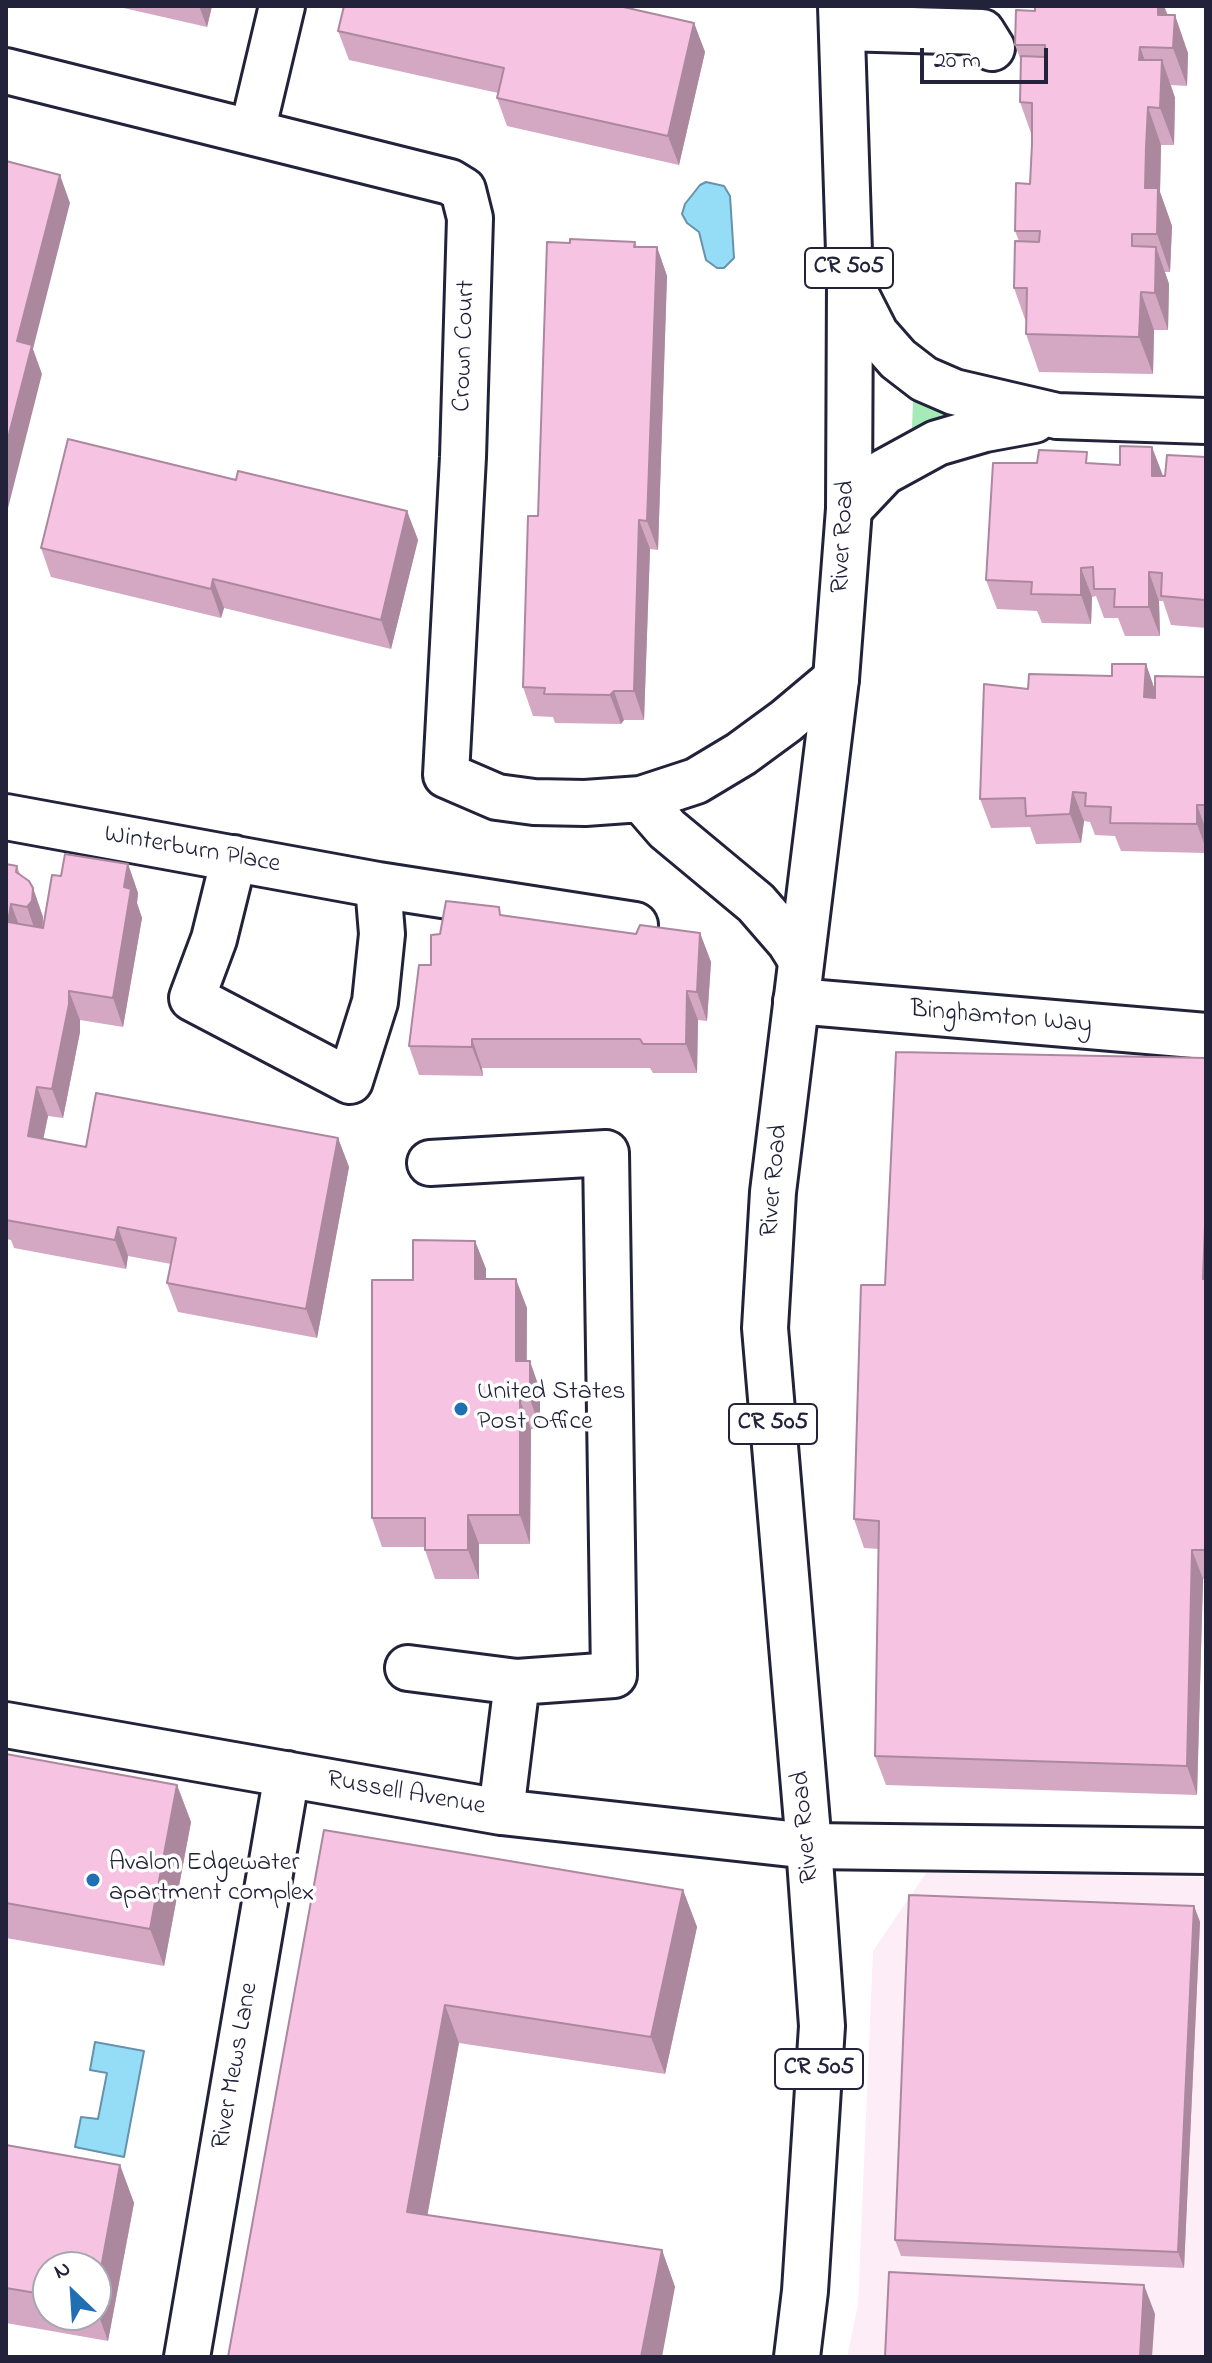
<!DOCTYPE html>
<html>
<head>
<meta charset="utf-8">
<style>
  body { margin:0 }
  #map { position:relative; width:1212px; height:2363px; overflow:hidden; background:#fff; font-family:"Indie Flower",sans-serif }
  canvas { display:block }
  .frame { position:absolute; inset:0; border:8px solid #22223b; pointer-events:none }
  .north { position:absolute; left:32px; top:2251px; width:80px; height:80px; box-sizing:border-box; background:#fff; border:2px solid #a7a7b1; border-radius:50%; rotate:335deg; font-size:22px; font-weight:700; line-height:32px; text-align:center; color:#22223b }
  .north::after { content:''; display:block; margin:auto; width:28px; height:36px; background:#1f6fb2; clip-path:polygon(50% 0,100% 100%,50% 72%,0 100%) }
  .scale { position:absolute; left:920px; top:48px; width:128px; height:36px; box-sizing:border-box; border:4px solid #22223b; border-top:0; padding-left:10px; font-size:24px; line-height:28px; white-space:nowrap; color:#22223b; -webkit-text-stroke:6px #fff; paint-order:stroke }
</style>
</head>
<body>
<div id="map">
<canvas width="1212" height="2363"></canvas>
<div class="frame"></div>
<div class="north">N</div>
<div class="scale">20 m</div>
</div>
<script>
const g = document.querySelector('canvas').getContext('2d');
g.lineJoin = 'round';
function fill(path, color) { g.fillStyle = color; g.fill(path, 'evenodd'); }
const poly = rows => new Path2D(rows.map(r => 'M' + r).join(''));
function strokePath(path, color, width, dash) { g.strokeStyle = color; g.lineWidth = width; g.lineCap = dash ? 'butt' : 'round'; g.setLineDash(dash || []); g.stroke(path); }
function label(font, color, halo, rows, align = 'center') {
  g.font = font + ' "Indie Flower",sans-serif'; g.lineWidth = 7; g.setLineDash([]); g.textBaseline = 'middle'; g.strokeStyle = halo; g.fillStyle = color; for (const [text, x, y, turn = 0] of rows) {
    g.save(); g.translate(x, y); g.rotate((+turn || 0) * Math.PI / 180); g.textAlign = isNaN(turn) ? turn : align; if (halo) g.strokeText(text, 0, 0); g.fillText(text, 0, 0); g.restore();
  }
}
const built = poly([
  [926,1873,1206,1877,1206,2357,847,2357,858,2305,873,1951]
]);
const green = poly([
  [916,398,984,412,915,433,912,429,913,400]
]);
const water = poly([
  [706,182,724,186,730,196,734,258,724,268,717,268,706,260,699,232,687,223,682,214,685,204,700,185,706,182],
  [95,2042,144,2051,124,2157,75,2147,81,2117,98,2119,107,2073,90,2070,95,2042]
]);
const minor = poly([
  [842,28,982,32,992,48],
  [6,71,450,182,463,190,470,218,463,457,446,775,497,797,534,802,585,803,641,799,696,781,741,754,786,721,836,679],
  [252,132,282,6],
  [850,283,876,334,898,359,924,379,954,392,1057,416,1206,421],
  [849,509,884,472,937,443,985,429,1034,420],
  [641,799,667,829,756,903,789,941,801,960],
  [6,817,378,885,635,925],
  [234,858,214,939,192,998,350,1081,375,1002,382,934,378,885],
  [796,1001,1206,1036],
  [430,1163,606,1153,614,1675,517,1682,501,1812],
  [408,1668,517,1682],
  [6,1725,501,1812,809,1846,1206,1851],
  [187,2357,287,1774]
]);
const major = poly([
  [797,2357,805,2291,822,2026,809,1846,765,1328,773,1192,836,679,849,509,850,283,841,6]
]);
const wall = poly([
  [115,6,212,6,207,27],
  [1164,6,1168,15,1188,53,1187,86,1171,85,1175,98,1174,145,1161,145,1160,192,1172,226,1170,272,1165,272,1169,284,1168,330,1154,330,1153,374,1039,372,1026,334,1026,322,1014,288,1019,241,1015,231,1030,184,1032,136,1020,102,1021,61,1015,45,1035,11],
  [694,23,705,52,679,165,507,126,497,98,498,93,349,60,338,31],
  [635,242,637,247,657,247,667,276,658,550,650,549,644,720,624,720,621,724,555,723,553,717,533,716,523,687,538,516,570,243],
  [1152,447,1163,476,1206,457,1206,628,1171,625,1163,601,1159,601,1160,636,1125,636,1118,618,1104,618,1096,596,1092,597,1091,624,1042,623,1037,611,997,609,986,580,1091,463,1120,465],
  [236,480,407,511,418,540,391,649,224,608,221,618,51,577,41,548],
  [1146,664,1155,691,1206,677,1206,853,1121,851,1115,836,1095,835,1090,822,1084,821,1081,843,1036,844,1030,827,991,828,980,799,1028,689,1112,676],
  [6,864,17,866,20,874,33,888,43,917,43,928,61,876,128,864,138,893,137,903,142,918,123,1027,80,1020,80,1032,63,1118,48,1116,43,1139,86,1147,338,1138,349,1167,317,1338,178,1312,167,1283,171,1264,128,1256,126,1269,14,1248,11,1240,6,1239],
  [502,915,636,934,700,933,711,962,707,1021,698,1020,697,1073,653,1073,650,1068,482,1068,483,1076,419,1075,409,1046,440,934],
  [1206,1058,1206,1579,1203,1579,1197,1795,886,1785,875,1756,879,1549,864,1548,854,1519,885,1285],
  [475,1241,486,1269,486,1279,527,1308,527,1361,540,1390,540,1428,531,1429,530,1544,479,1544,479,1579,435,1579,425,1550,425,1547,382,1547,372,1518,413,1280],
  [6,1754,177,1785,191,1822,164,1966,6,1938],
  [324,1830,683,1890,697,1927,665,2074,459,2043,427,2215,662,2250,675,2287,228,2357],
  [1194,1906,1200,1922,1184,2268,901,2256,895,2240],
  [6,2145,120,2165,134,2203,108,2341,6,2323],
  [48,2267,96,2267,96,2315,48,2315]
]);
const shadedWall = poly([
  [199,6,212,6,207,27],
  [1158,6,1164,6,1172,28,1158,15],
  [1175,15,1188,53,1187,86,1173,48],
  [694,23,705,52,679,165,668,136],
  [1140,47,1154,85,1139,60],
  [1162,60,1175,98,1174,145,1160,108],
  [1148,107,1161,145,1160,192,1172,226,1170,272,1157,234,1145,188],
  [60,175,70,203,33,349,42,374,6,516,6,446,17,341],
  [657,247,667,276,658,550,647,521],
  [1156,247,1169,284,1168,330,1155,293],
  [1141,292,1154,330,1153,374,1139,337],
  [1152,447,1163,476,1152,476],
  [407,511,418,540,391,649,381,620],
  [639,520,650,549,644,720,634,691],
  [1081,568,1092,597,1091,624,1081,595],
  [1149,572,1159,601,1160,636,1149,607],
  [213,579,224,608,221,618,211,589],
  [1146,664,1156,693,1155,726,1144,697],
  [614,691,624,720,621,724,610,695],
  [1073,792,1084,821,1081,843,1070,814],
  [1197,805,1206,830,1206,849,1197,824],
  [128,864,138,893,137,903,142,918,123,1027,113,998,124,887],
  [33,888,43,917,42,930,37,936,27,907],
  [11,904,22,933,8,922],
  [700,933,711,962,707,1021,697,992],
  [69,991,80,1020,80,1032,63,1118,52,1089],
  [687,991,698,1020,697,1073,686,1044],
  [472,1039,482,1068,483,1076,472,1047],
  [37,1087,48,1116,38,1165,28,1136],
  [338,1138,349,1167,317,1338,306,1309],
  [1206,1199,1206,1286,1203,1279],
  [118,1227,128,1256,126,1269,115,1240],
  [475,1241,486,1269,486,1308,475,1279],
  [516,1279,527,1308,526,1390,516,1361],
  [530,1361,540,1390,540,1428,530,1399],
  [520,1400,531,1429,530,1544,520,1515],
  [468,1515,479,1544,479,1579,468,1550],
  [1192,1550,1203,1579,1197,1795,1187,1766],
  [177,1785,191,1822,164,1966,150,1929],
  [683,1890,697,1927,665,2074,651,2037],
  [1194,1906,1200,1922,1184,2268,1178,2252],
  [445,2005,459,2043,421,2250,407,2212],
  [120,2165,134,2203,108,2341,96,2308,96,2295],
  [662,2250,675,2287,662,2357,641,2357],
  [1144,2285,1155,2314,1152,2357,1140,2357]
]);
const building = poly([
  [344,6,619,6,694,23,668,136,497,98,504,68,338,31,344,6],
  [1035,6,1158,6,1158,15,1175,15,1173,48,1140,47,1139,60,1162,60,1160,108,1148,107,1146,147,1145,188,1158,188,1157,234,1132,234,1132,246,1156,247,1155,293,1141,292,1139,337,1026,334,1027,288,1014,288,1015,241,1039,242,1040,231,1015,231,1016,183,1030,184,1032,144,1032,103,1020,102,1021,56,1045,57,1045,45,1015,45,1016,10,1035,11,1035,6],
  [6,161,60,175,17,341,32,345,6,446,6,161],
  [570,239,635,242,634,247,657,247,647,521,639,520,634,691,614,691,610,695,544,694,545,688,523,687,528,516,538,516,547,242,570,243,570,239],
  [68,439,236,480,238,471,407,511,381,620,213,579,211,589,41,548,68,439],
  [1120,446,1152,447,1152,476,1165,476,1167,455,1206,457,1206,585,1205,600,1161,596,1162,573,1149,572,1149,607,1114,607,1115,589,1094,589,1093,567,1081,568,1081,595,1031,594,1032,582,986,580,993,463,1037,463,1039,450,1087,452,1086,463,1120,465,1120,446],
  [1112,664,1146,664,1144,697,1155,698,1155,676,1206,677,1205,690,1206,690,1206,805,1197,805,1197,824,1110,823,1111,807,1085,806,1086,793,1073,792,1070,814,1026,816,1025,798,980,799,984,684,1028,689,1029,674,1112,676,1112,664],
  [65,854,128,864,124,887,131,889,113,998,69,991,69,1004,52,1089,37,1087,28,1136,86,1147,96,1093,338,1138,306,1309,167,1283,176,1238,118,1227,115,1240,6,1220,6,864,17,866,16,872,29,881,33,888,32,901,27,907,11,904,8,922,43,928,52,875,61,876,65,854],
  [446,901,499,907,500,915,636,934,640,925,700,933,697,992,687,991,686,1044,643,1044,640,1039,472,1039,472,1047,409,1046,419,965,431,965,431,935,440,934,446,901],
  [896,1052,1206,1058,1206,1199,1203,1279,1206,1279,1206,1550,1192,1550,1187,1766,875,1756,879,1521,854,1519,861,1285,885,1285,896,1052],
  [413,1240,475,1241,475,1279,516,1279,516,1361,530,1361,530,1399,520,1400,520,1515,468,1515,468,1550,425,1550,425,1518,372,1518,372,1280,413,1280,413,1240],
  [6,1754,177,1785,150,1929,6,1903,6,1754],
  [324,1830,683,1890,651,2037,445,2005,407,2212,662,2250,641,2357,228,2357,324,1830],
  [909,1895,1194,1906,1178,2252,895,2240,909,1895],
  [6,2145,120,2165,96,2295,96,2267,48,2267,48,2295,6,2288,6,2145],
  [889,2272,1144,2285,1140,2357,885,2357,889,2272]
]);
const markers = [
  [461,1409,8,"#1f6fb2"],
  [93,1880,8,"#1f6fb2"]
];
const shields = [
  [849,268,88],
  [773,1424,88],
  [819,2069,88]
];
const shieldNames = [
  ["CR 505",849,268],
  ["CR 505",773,1424],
  ["CR 505",819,2069]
];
const streetNames = [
  ["Crown Court",466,346,-88],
  ["River Road",845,537,-87],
  ["Winterburn Place",192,851,10],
  ["Binghamton Way",1001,1019,5],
  ["River Road",776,1181,-85],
  ["Russell Avenue",406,1795,10],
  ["River Road",807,1827,-95],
  ["River Mews Lane",237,2066,-80]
];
const poiNames = [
  ["United States",477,1394],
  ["Post Office",477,1424],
  ["Avalon Edgewater",109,1865],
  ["apartment complex",109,1895]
];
fill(built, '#fcedf6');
fill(green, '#a6ebb7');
fill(water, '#95ddf7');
strokePath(water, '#6792ac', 2);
strokePath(minor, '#22223b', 50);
strokePath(major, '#22223b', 50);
strokePath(minor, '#fff', 44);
strokePath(major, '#fff', 44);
fill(wall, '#d4a8c2');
fill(shadedWall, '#ac889e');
fill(building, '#f6c3e2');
strokePath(building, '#ac889e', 2);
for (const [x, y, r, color] of markers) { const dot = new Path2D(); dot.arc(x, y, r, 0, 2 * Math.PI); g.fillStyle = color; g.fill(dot); strokePath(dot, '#fff', 3); }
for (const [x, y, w] of shields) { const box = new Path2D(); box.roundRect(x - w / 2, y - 20, w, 40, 6); g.fillStyle = '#fff'; g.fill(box); strokePath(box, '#22223b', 2); }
label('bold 24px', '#22223b', null, shieldNames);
label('26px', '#22223b', '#fff', streetNames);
label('26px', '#22223b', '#fff', poiNames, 'left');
</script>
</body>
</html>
